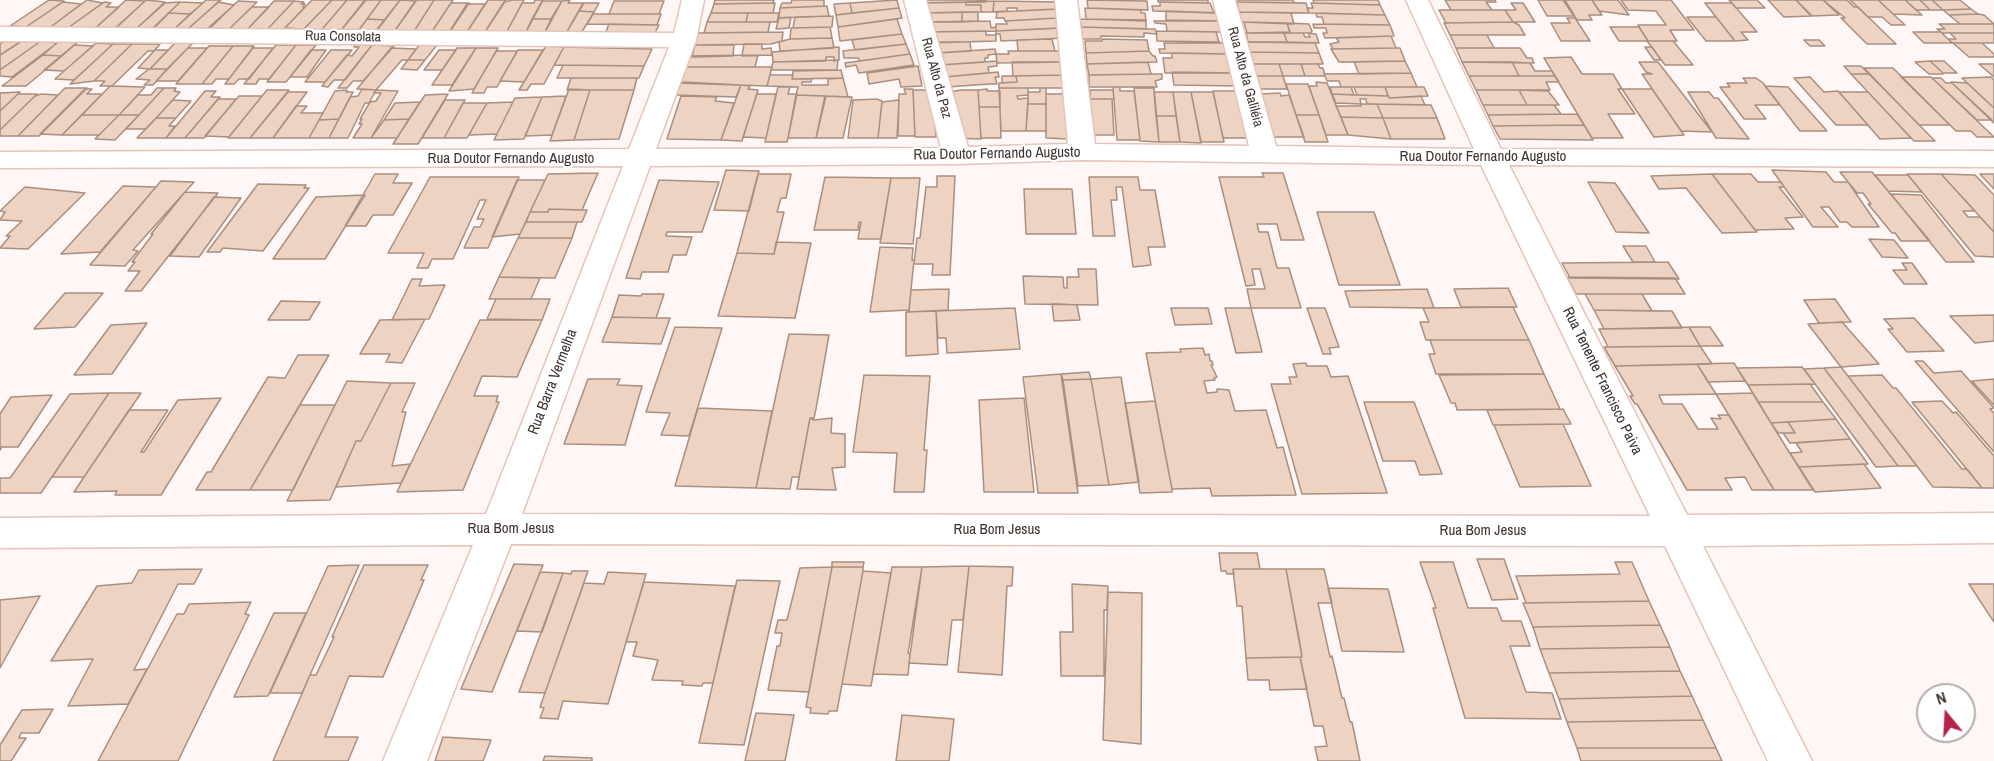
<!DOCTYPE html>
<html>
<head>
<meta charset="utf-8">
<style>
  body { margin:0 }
  #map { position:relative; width:1994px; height:761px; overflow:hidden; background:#fef7f5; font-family:"Archivo Narrow",sans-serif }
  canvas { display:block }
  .north { position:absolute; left:1916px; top:683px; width:60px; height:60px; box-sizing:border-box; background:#fff; border:2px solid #b3aeac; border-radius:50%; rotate:342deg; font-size:16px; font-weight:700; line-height:24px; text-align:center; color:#403430 }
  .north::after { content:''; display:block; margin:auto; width:21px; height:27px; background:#b52348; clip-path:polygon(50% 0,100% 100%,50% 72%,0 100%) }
</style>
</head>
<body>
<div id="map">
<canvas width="1994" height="761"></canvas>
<div class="north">N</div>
</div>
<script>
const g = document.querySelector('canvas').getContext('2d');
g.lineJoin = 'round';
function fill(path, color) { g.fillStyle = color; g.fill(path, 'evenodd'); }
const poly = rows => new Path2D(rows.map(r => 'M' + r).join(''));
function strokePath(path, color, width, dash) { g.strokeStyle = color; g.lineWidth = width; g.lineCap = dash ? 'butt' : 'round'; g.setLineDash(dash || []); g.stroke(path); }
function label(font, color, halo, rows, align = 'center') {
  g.font = font + ' "Archivo Narrow",sans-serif'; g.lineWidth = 4.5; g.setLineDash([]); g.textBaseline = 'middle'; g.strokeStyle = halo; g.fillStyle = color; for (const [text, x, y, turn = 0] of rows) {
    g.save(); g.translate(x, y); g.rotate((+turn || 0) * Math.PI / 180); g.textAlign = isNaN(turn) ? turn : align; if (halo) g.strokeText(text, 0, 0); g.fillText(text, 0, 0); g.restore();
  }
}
const building = poly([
  [49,0,64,1,26,27,10,26,49,0],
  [87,0,103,3,65,30,48,29,87,0],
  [126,0,145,1,111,32,91,32,126,0],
  [146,0,165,2,136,29,116,28,146,0],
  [206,0,221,0,183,33,170,33,206,0],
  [312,0,332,0,304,29,285,28,312,0],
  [332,0,347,0,319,33,300,33,332,0],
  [347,0,365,0,338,34,319,33,347,0],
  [366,0,381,0,356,34,338,34,366,0],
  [381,0,400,0,385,20,367,19,381,0],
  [400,0,416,1,394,32,375,32,400,0],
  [416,0,434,0,413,33,394,32,416,0],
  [434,0,453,0,431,33,413,33,434,0],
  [488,0,506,0,483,35,465,35,488,0],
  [513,0,524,0,505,35,483,35,504,2,513,0],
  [535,0,543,0,524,36,505,35,522,3,534,3,535,0],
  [570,0,568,3,583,3,565,35,543,36,562,1,570,0],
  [715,0,774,0,773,3,714,4,715,0],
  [792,0,824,0,824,6,780,8,782,3,791,3,792,0],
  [897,0,899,8,852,13,850,3,897,0],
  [921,0,986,0,986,2,924,3,921,0],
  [1087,0,1147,1,1148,10,1088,8,1087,0],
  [1158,0,1208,0,1208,3,1158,2,1158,0],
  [1234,0,1293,0,1294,3,1234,2,1234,0],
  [1313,0,1378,0,1380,5,1314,3,1313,0],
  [1445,0,1495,0,1496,2,1486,2,1492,10,1451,10,1445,0],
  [1538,0,1563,0,1574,16,1547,16,1538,0],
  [1565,0,1592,0,1602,15,1589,15,1592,20,1577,20,1565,0],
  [1592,0,1618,0,1629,15,1599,11,1592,0],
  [1621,0,1671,0,1694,30,1670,30,1677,41,1648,41,1638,25,1666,25,1656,11,1628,10,1621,0],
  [1729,0,1757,0,1765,8,1736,8,1729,0],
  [1768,0,1796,0,1812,16,1784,17,1768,0],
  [1796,0,1823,0,1839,15,1811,16,1796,0],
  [1823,0,1847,0,1854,7,1858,7,1896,44,1867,44,1841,18,1845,18,1823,0],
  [1850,0,1878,0,1905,25,1891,25,1882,17,1868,17,1850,0],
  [1878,0,1905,0,1922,15,1893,14,1878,0],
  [1905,0,1920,0,1930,10,1916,10,1905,0],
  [1920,0,1932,0,1943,10,1930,10,1920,0],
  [1932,0,1960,0,1971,9,1943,10,1932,0],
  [238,1,257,2,225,33,205,33,238,1],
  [274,1,294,1,263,34,243,34,274,1],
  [294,1,304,2,301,4,305,4,303,7,305,7,279,34,263,34,294,1],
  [542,1,562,1,551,19,532,19,542,1],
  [614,1,664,1,659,14,609,14,614,1],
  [994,1,1060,2,1060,9,1017,11,1017,8,1007,8,1007,11,993,12,994,1],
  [994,1,993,12,981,12,981,5,966,5,966,2,994,1],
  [63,2,81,4,48,29,26,27,63,2],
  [104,2,111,3,106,7,119,7,91,32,65,30,104,2],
  [180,2,203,3,190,14,169,13,180,2],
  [180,2,152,29,136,29,165,3,180,2],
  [218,2,234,5,207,29,188,29,218,2],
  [966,2,966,5,981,5,981,12,925,13,924,3,966,2],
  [1160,2,1210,3,1214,13,1153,11,1152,6,1160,6,1160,2],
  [1237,2,1306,3,1309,13,1239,12,1237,2],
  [451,3,469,3,449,33,431,33,451,3],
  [584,3,599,3,594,12,579,11,584,3],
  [775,3,773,13,711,13,714,4,775,3],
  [850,3,852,13,836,15,834,4,850,3],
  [1311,3,1380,5,1385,15,1309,13,1307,8,1313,8,1311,3],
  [1511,3,1523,3,1535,22,1513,22,1505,10,1516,10,1511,3],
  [1705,3,1732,3,1757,32,1741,32,1748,40,1735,41,1705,3],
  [467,4,485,4,465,35,448,34,467,4],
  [827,6,829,16,779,18,780,8,827,6],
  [252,7,269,7,243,34,225,33,252,7],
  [899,8,902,18,838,27,836,15,899,8],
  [1085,8,1141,10,1141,13,1145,13,1146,21,1086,19,1085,8],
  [1056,9,1057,18,1005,21,1004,18,996,18,997,12,1056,9],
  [1971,9,1978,14,1949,15,1943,10,1971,9],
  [1439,10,1505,10,1513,22,1446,23,1439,10],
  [579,11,594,12,580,35,565,35,579,11],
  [1166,11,1220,13,1221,21,1166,20,1166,11],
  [962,12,962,22,925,22,926,13,962,12],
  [962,12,978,12,978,21,962,22,962,12],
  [1239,12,1291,13,1294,24,1241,22,1239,12],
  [169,13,190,14,170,33,150,32,169,13],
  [711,13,748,13,746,22,707,22,711,13],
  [748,13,779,13,777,22,746,22,748,13],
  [1316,13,1385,15,1390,25,1324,24,1322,17,1317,17,1316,13],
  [593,14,661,14,657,25,587,24,593,14],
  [1978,14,1984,15,1994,24,1960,24,1949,15,1978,14],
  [833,16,832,27,793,28,795,17,833,16],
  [791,17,789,28,776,29,779,18,791,17],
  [1687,17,1716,17,1735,41,1706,41,1687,17],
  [1057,18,1059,28,996,31,996,24,1007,24,1006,21,1057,18],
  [1567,18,1575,18,1590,41,1561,41,1551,23,1570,23,1567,18],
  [367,19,385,20,374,34,356,34,367,19],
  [532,19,551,19,543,36,524,36,532,19],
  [897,19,902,34,840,41,838,27,897,19],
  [1080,19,1146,20,1146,29,1081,27,1080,19],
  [990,21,991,28,996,27,996,31,927,32,925,22,990,21],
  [1154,21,1219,21,1221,32,1167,31,1166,24,1155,23,1154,21],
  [707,22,770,22,768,32,704,33,707,22],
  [1244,22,1287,23,1290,32,1247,33,1244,22],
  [1513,22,1519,25,1525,35,1450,35,1444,23,1513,22],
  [1287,23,1309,24,1312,31,1310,33,1290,33,1287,23],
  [609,24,659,25,654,35,605,34,609,24],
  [1313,24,1390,25,1394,36,1325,38,1323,33,1327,33,1326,28,1314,28,1313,24],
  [1939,24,1994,24,1994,33,1942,33,1937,29,1945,29,1939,24],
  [830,27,832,38,790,39,791,28,830,27],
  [1081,27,1155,29,1157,34,1144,33,1144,37,1101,36,1100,39,1082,39,1081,27],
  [1610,27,1639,27,1648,41,1619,41,1610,27],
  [1063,28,1065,38,1001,41,1000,34,996,34,996,31,1063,28],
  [986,31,986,35,996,35,996,41,929,43,927,32,986,31],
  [1156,31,1216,32,1219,42,1157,41,1156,31],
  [783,32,782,41,771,44,694,45,698,33,783,32],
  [1913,32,1941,32,1952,43,1924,43,1913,32],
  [1246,33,1284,33,1287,42,1248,42,1246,33],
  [1284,33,1303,33,1305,37,1310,37,1308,33,1316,34,1319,43,1287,42,1284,33],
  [1950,33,1994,33,1994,43,1953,43,1948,39,1956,39,1950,33],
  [902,34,906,44,855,50,852,40,902,34],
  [1450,35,1487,35,1494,48,1456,48,1450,35],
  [1391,36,1396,48,1333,49,1330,44,1339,42,1336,38,1391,36],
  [9,38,22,41,0,55,0,44,9,38],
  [832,38,834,48,780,51,779,42,790,39,832,38],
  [25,39,41,41,0,70,0,55,25,39],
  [61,39,80,40,62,56,43,55,61,39],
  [1052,39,1055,51,1018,51,1017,40,1052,39],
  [1102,39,1147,40,1149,51,1086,53,1085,41,1102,41,1102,39],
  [1804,40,1819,40,1825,46,1810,46,1804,40],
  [41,41,57,43,12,77,0,76,0,70,41,41],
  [1647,41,1673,41,1693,65,1665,65,1647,41],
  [176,42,193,43,167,69,150,69,176,42],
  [937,42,970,42,971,51,938,53,937,42],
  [1246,42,1315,43,1319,53,1248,52,1246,42],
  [96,43,113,44,74,80,55,79,96,43],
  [1164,43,1224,43,1226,54,1160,53,1159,49,1165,49,1164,43],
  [1953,43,1982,43,1994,54,1994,57,1969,57,1953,43],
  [113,44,132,44,94,81,70,84,113,44],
  [132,44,160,44,154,51,148,51,112,86,100,86,105,81,94,81,132,44],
  [356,44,372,45,345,80,334,80,328,87,322,86,347,55,352,56,359,47,354,47,356,44],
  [420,44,437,45,425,60,408,60,420,44],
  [744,44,762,44,762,49,771,48,772,55,742,56,744,44],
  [906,44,910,54,860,61,858,58,844,58,843,51,906,44],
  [74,45,93,46,64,71,44,70,74,45],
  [276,45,296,45,269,79,259,79,256,84,244,84,276,45],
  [296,45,316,45,286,82,267,82,296,45],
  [372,45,394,46,363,81,353,81,347,88,338,88,372,45],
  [695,45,734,45,733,56,692,57,695,45],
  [209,46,233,46,202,84,176,84,209,46],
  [233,46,254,46,229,79,216,79,212,84,202,84,233,46],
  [546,46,564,47,544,84,531,84,527,90,519,90,546,46],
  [564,47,652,49,644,66,554,65,564,47],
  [839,47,839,60,834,61,834,57,826,57,826,61,773,62,772,52,839,47],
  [1645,47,1652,47,1661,60,1654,60,1645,47],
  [188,48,207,48,178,81,156,81,188,48],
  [253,48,273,48,249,79,239,79,234,84,225,84,253,48],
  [391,48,416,49,408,60,402,60,376,90,357,89,391,48],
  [457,48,476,48,452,85,432,85,457,48],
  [476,48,498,48,474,89,449,91,476,48],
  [1396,48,1400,48,1405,61,1339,62,1331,49,1396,48],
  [1456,48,1520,48,1527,58,1532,58,1534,63,1462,62,1456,48],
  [995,49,996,54,988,55,988,58,985,58,985,62,940,65,937,53,995,49],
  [155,50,168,50,150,69,167,69,153,85,144,85,150,80,136,79,149,69,138,68,155,50],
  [311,50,326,50,307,77,290,77,311,50],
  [331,50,352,50,325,82,305,82,331,50],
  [439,50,456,50,442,70,424,70,439,50],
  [518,50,543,50,524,82,500,81,518,50],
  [496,51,517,51,497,87,487,87,484,93,472,93,496,51],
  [1008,51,1064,51,1067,62,997,63,996,54,1009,54,1008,51],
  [1149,51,1153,56,1155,56,1157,62,1087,64,1086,53,1149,51],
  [1248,52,1319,53,1323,64,1252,64,1248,52],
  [1172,53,1231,54,1235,73,1165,73,1163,58,1172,58,1172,53],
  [910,54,914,65,859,73,856,65,846,67,845,63,910,54],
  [43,55,62,56,26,86,2,86,43,55],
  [758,55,755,67,685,67,688,56,758,55],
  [1571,57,1582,74,1613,74,1622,89,1618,89,1635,114,1608,114,1623,138,1592,138,1544,58,1571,57],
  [408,60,425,60,417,70,401,69,408,60],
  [838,60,837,70,771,70,773,62,838,60],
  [997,61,997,66,988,67,989,73,944,77,940,65,997,61],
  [1405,61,1411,73,1359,74,1354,62,1405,61],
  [1930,61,1944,61,1957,73,1943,73,1930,61],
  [1930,61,1943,73,1943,74,1929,74,1915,62,1930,61],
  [1012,62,1061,62,1062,75,1013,76,1012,62],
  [1148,62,1151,74,1089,75,1087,64,1148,62],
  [1462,62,1512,62,1519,76,1469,76,1462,62],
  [1512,62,1530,63,1535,71,1552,71,1555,76,1519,76,1512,62],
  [1639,62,1658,62,1712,132,1681,131,1642,74,1652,74,1646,72,1639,62],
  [1253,64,1279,64,1283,76,1256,76,1253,64],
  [1279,64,1301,64,1305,76,1283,76,1279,64],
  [1301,64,1318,64,1320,68,1323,68,1325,76,1305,76,1301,64],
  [1979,64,1994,64,1994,77,1979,64],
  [563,65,644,66,639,78,557,78,563,65],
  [918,66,922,86,901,87,899,79,869,84,867,73,918,66],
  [1844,66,1861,66,1869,74,1851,74,1844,66],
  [685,67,772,67,767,86,679,83,685,67],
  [1864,68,1893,68,1950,125,1919,125,1864,68],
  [841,70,843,78,792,79,793,71,841,70],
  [998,72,999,77,995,77,997,84,989,84,947,87,944,77,998,72],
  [1172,72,1235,73,1238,86,1174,85,1172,72],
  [1411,73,1417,87,1341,87,1339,81,1327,81,1324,74,1411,73],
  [1158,74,1162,74,1162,79,1155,81,1157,87,1089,87,1089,75,1158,74],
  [1851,74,1869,74,1935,141,1914,141,1851,74],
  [770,75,793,75,792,79,812,79,811,82,802,82,802,85,828,85,828,79,843,78,848,97,796,95,798,87,767,86,770,75],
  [1064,75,1065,88,999,88,999,83,1017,82,1016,76,1064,75],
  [1002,76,1016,76,1017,82,1002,83,1002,76],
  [1251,76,1283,76,1287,89,1255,89,1251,76],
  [1469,76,1555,76,1559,82,1546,82,1550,90,1476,90,1469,76],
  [1810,77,1824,92,1838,91,1868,125,1836,125,1794,78,1810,77],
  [1901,77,1931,77,1994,137,1977,137,1971,131,1956,131,1901,77],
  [1991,77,1994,80,1994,108,1962,78,1991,77],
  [571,78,637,78,634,90,567,90,571,78],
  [1743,78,1756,78,1763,83,1780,105,1755,105,1766,119,1744,119,1720,87,1730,87,1727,83,1747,83,1743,78],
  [1932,78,1941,78,1946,83,1952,83,1992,120,1977,120,1932,78],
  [681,82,741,85,736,97,676,95,681,82],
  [1316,82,1327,83,1348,135,1326,135,1309,86,1317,86,1316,82],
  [1951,82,1967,83,1994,108,1994,123,1951,82],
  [1286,84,1308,84,1319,115,1296,115,1286,84],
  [741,85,750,86,748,89,758,90,742,141,721,140,741,85],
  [110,86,145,87,119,115,82,115,110,86],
  [1765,86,1788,87,1827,131,1800,131,1765,86],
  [778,87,790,87,788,94,797,94,788,138,787,142,765,142,778,87],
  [1113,87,1120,87,1120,91,1134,91,1140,140,1117,140,1113,87],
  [1330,87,1351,87,1354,95,1332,94,1330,87],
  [1354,87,1385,87,1388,96,1357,95,1354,87],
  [1385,87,1424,87,1428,96,1389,98,1385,87],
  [65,88,87,88,39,136,18,136,65,88],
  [157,88,164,88,139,115,119,115,138,95,151,95,157,88],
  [164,88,176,88,174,91,180,92,146,129,126,129,164,88],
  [999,88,1028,88,1028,95,1017,96,1018,99,1028,98,1026,131,1001,131,999,88],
  [1040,88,1046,88,1046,104,1028,104,1028,92,1040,92,1040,88],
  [1134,88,1154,88,1159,142,1140,141,1134,88],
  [85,89,92,89,87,94,102,94,62,135,40,134,85,89],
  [362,89,376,90,369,103,365,103,348,138,329,138,350,97,358,96,362,89],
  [569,89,590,90,574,140,550,141,569,89],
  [904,89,913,89,915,136,898,136,899,94,906,94,904,89],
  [987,89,987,91,1000,91,1000,107,979,107,978,90,987,89],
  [1622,89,1652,89,1684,135,1654,137,1622,89],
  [267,90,289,90,250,138,228,138,267,90],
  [347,90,346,92,353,92,339,119,319,120,335,91,347,90],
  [376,90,398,91,371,138,353,138,362,124,359,124,362,119,360,119,370,102,376,101,381,93,374,93,376,90],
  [590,90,634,90,619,139,574,140,590,90],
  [913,90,929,90,933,94,936,137,915,137,913,90],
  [961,90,978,90,981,139,954,138,949,92,961,90],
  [1090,90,1113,90,1114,99,1090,99,1090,90],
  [1476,90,1519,90,1527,105,1483,105,1476,90],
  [1519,90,1548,91,1559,105,1527,105,1519,90],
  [205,91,216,91,211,97,220,97,185,138,166,138,205,91],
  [1213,91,1237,91,1248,138,1223,138,1213,91],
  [20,92,18,94,0,111,0,93,20,92],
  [288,92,307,92,273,138,250,138,288,92],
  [1154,92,1173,92,1176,116,1156,116,1154,92],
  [1173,92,1191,92,1201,143,1180,142,1173,92],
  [1191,92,1213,92,1224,142,1201,142,1191,92],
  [1688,92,1709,92,1714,98,1718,98,1749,139,1716,138,1688,92],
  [1839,92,1868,92,1911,138,1880,139,1839,92],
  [1280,93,1281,96,1289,95,1304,137,1274,137,1261,94,1280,93],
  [18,94,37,94,0,130,0,111,18,94],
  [41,94,58,95,18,136,0,136,0,130,35,96,41,94],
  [448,94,418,144,393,144,425,95,448,94],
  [757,94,776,94,766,138,743,137,757,94],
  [1046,94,1068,94,1069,139,1046,138,1046,94],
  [1332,94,1388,96,1389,98,1421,96,1425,105,1367,104,1366,99,1360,99,1361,104,1336,103,1332,94],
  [796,95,826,96,816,138,788,138,796,95],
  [239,96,262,96,229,137,205,136,239,96],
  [566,96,552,135,525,136,542,97,566,96],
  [681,96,717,97,715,101,734,103,721,140,667,139,681,96],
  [825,96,852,97,843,138,816,138,825,96],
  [542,97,524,139,494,140,515,98,542,97],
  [218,99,236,99,204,138,185,138,218,99],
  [877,99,882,101,878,138,848,138,853,100,877,99],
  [1090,99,1112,99,1114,135,1094,135,1090,99],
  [173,100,191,101,176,118,156,118,173,100],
  [445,100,465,100,444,138,422,138,445,100],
  [899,100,897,138,878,138,882,102,899,100],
  [420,102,409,119,384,120,395,103,420,102],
  [513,102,497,134,469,135,487,103,513,102],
  [463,103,487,103,467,138,444,138,463,103],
  [1028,104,1046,104,1046,131,1026,131,1028,104],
  [1360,104,1377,104,1383,118,1341,117,1336,106,1361,106,1360,104],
  [1377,104,1431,105,1437,118,1383,118,1377,104],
  [1483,105,1554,105,1561,114,1488,115,1483,105],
  [296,106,307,106,301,113,323,113,309,138,273,138,296,106],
  [979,107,1000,107,1001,138,981,138,979,107],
  [1577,114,1584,125,1493,126,1488,115,1577,114],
  [82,115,119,115,99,135,62,135,82,115],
  [119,115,139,115,115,140,95,139,119,115],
  [1296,115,1319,115,1328,142,1305,142,1296,115],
  [1156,116,1176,116,1180,142,1159,142,1156,116],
  [1341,117,1383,118,1391,139,1348,135,1341,117],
  [156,118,176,118,169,126,175,126,166,138,137,138,156,118],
  [1383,118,1437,118,1445,139,1391,139,1383,118],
  [339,119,329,138,309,138,319,120,339,119],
  [409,119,397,138,371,138,384,120,409,119],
  [1584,125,1593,140,1500,139,1493,126,1584,125],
  [726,170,759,171,749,211,714,210,726,170],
  [1772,170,1826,172,1834,182,1848,182,1879,227,1852,227,1847,222,1840,222,1829,207,1821,207,1838,227,1813,227,1772,170],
  [1840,172,1872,172,1930,241,1901,241,1895,233,1892,233,1868,204,1871,204,1863,193,1857,193,1840,172],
  [598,173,582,210,549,209,548,212,530,212,548,174,598,173],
  [1262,173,1283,173,1304,240,1281,240,1277,224,1257,224,1259,232,1268,232,1277,268,1289,268,1301,308,1251,308,1247,289,1265,289,1260,269,1252,269,1255,285,1246,286,1219,177,1264,177,1262,173],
  [375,174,398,174,393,183,412,183,393,215,373,215,366,226,345,226,375,174],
  [758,174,791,174,786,198,781,198,777,212,784,212,774,254,737,253,758,174],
  [1712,174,1751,174,1758,182,1781,182,1784,187,1779,187,1803,217,1785,218,1794,229,1755,230,1712,174],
  [1712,174,1755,230,1757,232,1722,233,1686,188,1659,189,1651,176,1712,174],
  [1907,174,1941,174,1975,211,1963,211,1968,217,1980,217,1994,232,1994,257,1975,256,1907,174],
  [1941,174,1975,175,1994,195,1994,232,1941,174],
  [1980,174,1994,174,1994,189,1980,174],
  [1875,175,1908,175,1922,192,1888,191,1875,175],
  [937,176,955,176,950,275,932,275,933,264,914,264,917,238,920,238,926,187,937,187,937,176],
  [430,177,519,177,488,248,464,248,474,227,480,227,484,219,477,219,486,200,480,200,453,259,432,259,428,268,417,268,424,253,388,253,430,177],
  [825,177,891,178,881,239,858,239,861,222,859,222,858,230,814,230,825,177],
  [1089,177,1138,177,1140,190,1155,190,1165,247,1148,247,1151,265,1133,267,1122,187,1116,187,1117,200,1111,200,1115,236,1093,236,1089,177],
  [891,178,920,178,913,244,880,243,891,178],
  [517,180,545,180,520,234,492,237,517,180],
  [659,180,719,182,702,232,667,232,666,236,692,237,686,255,673,255,668,272,642,272,640,279,626,278,659,180],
  [161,181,194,182,133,250,138,251,125,266,90,265,161,181],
  [1588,182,1615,183,1649,233,1616,232,1588,182],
  [258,184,306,185,304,188,309,188,263,251,223,248,220,252,207,252,258,184],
  [123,186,156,187,100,252,61,254,123,186],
  [25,187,85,193,28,249,0,248,10,236,6,236,22,221,0,220,5,212,0,211,25,187],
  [1024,189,1072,189,1076,234,1026,234,1024,189],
  [185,192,218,193,141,291,125,291,140,271,128,271,135,262,132,262,153,234,151,234,185,192],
  [1891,194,1921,195,1974,262,1946,262,1891,194],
  [365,195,325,259,273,259,316,197,365,195],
  [214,197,241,198,199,257,170,256,214,197],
  [549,209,582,210,587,210,582,222,526,222,530,212,548,212,549,209],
  [1317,212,1374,212,1400,285,1339,285,1317,212],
  [526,222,577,222,572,238,518,238,526,222],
  [518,238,572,238,555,278,499,277,518,238],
  [1869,239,1894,240,1908,258,1882,257,1869,239],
  [776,242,811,243,795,318,718,316,737,253,774,254,776,242],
  [1623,246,1646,246,1655,262,1633,262,1623,246],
  [880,247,913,248,912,260,914,260,909,310,870,312,880,247],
  [1668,262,1679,279,1570,278,1562,263,1668,262],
  [1902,263,1912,263,1927,284,1904,284,1893,270,1907,270,1902,263],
  [1078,269,1096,269,1098,305,1025,304,1023,276,1063,277,1064,288,1067,288,1067,277,1079,277,1078,269],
  [499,277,540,278,531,299,489,299,499,277],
  [1567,277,1675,278,1685,294,1576,294,1567,277],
  [412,279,422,279,419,286,445,285,429,319,392,320,412,279],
  [1508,288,1517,307,1461,307,1454,289,1508,288],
  [949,289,948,310,909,312,911,290,949,289],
  [1427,289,1434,308,1350,307,1345,291,1427,289],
  [65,293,103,293,75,327,34,329,65,293],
  [642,294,664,294,656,318,612,317,619,295,641,296,642,294],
  [1585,294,1642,294,1652,311,1594,310,1585,294],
  [496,299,550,299,542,320,487,319,496,299],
  [1835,299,1851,322,1819,323,1804,300,1835,299],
  [281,301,320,302,309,320,268,320,281,301],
  [1052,304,1077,305,1080,320,1054,321,1052,304],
  [1513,307,1529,340,1426,340,1420,322,1429,322,1423,308,1513,307],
  [1015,308,1020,349,947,353,946,338,938,338,936,311,1015,308],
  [1171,308,1208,308,1212,324,1175,325,1171,308],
  [1225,308,1251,308,1262,352,1236,353,1225,308],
  [1307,308,1325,308,1339,347,1329,348,1331,354,1323,354,1307,308],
  [1594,310,1672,311,1682,328,1604,329,1594,310],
  [936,311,938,354,906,356,906,312,936,311],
  [1994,315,1994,341,1975,343,1950,316,1994,315],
  [612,317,656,318,670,318,661,344,602,342,612,317],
  [1914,318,1944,351,1907,352,1888,329,1893,329,1884,319,1914,318],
  [425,319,402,363,386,362,390,354,360,354,380,320,425,319],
  [480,320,542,320,517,377,482,376,474,396,498,396,496,402,499,402,463,490,397,492,480,320],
  [1842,322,1879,364,1841,367,1808,324,1842,322],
  [147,323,112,374,74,375,111,325,147,323],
  [675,327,722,328,689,436,661,435,670,413,646,412,675,327],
  [1689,327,1710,327,1723,346,1700,346,1689,327],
  [1689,327,1700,346,1608,347,1599,329,1689,327],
  [789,334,829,335,816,409,814,418,810,418,799,477,792,477,790,489,756,488,789,334],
  [1430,340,1529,340,1544,374,1436,374,1429,354,1435,354,1430,340],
  [1700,346,1712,364,1615,366,1604,347,1700,346],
  [1203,348,1205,355,1209,354,1210,361,1212,361,1213,365,1211,365,1217,377,1214,378,1215,380,1204,381,1207,393,1217,392,1217,389,1229,390,1235,411,1266,410,1277,448,1283,447,1296,495,1212,496,1210,488,1172,489,1146,353,1181,352,1180,349,1203,348],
  [298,355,329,355,250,490,196,490,207,472,211,472,268,377,285,378,298,355],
  [1915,361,1923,361,1934,373,1961,371,1994,408,1990,409,1994,413,1994,452,1915,361],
  [1306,363,1307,366,1327,366,1331,377,1348,376,1387,493,1302,494,1271,384,1291,384,1289,377,1297,377,1293,364,1306,363],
  [1734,363,1745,381,1708,382,1697,364,1734,363],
  [1697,364,1716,394,1659,395,1663,404,1682,404,1698,429,1718,429,1711,418,1721,419,1718,415,1729,415,1774,490,1752,490,1745,477,1725,478,1732,490,1687,490,1637,404,1635,404,1630,396,1633,396,1615,366,1697,364],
  [1802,367,1815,384,1748,385,1737,368,1802,367],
  [1841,367,1848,376,1917,466,1898,466,1824,368,1841,367],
  [1824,368,1898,466,1876,467,1804,369,1824,368],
  [1089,372,1091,379,1063,380,1061,374,1089,372],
  [1061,374,1078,493,1038,493,1023,377,1061,374],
  [1544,374,1560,409,1457,410,1455,403,1451,403,1439,375,1544,374],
  [864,375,930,376,924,450,927,450,924,492,894,492,897,453,853,452,864,375],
  [1882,375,1893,388,1896,388,1962,469,1967,469,1982,488,1933,487,1848,376,1882,375],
  [1121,377,1139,482,1109,485,1091,379,1121,377],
  [588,379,620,379,617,385,642,386,625,445,564,444,588,379],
  [1091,379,1109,485,1078,486,1063,380,1091,379],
  [1994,379,1994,405,1972,381,1994,379],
  [347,381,391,383,361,441,356,441,330,500,287,501,347,381],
  [391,383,415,383,402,412,406,412,392,466,410,464,401,483,336,487,356,441,361,441,391,383],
  [1810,384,1823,402,1758,402,1748,385,1810,384],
  [109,393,41,493,0,493,0,478,10,478,70,394,109,393],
  [109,393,141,393,84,477,52,477,109,393],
  [1753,393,1771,423,1813,490,1774,490,1716,394,1753,393],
  [52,395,18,447,2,447,0,450,0,414,11,397,52,395],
  [221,398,161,495,115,495,117,491,74,492,129,410,168,410,141,452,144,452,178,400,221,398],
  [1024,398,1034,492,984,492,979,400,1024,398],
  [1155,401,1172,489,1172,492,1140,493,1125,403,1155,401],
  [1942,401,1953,413,1956,412,1994,456,1994,488,1982,488,1912,402,1942,401],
  [1364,402,1414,402,1442,474,1420,475,1415,461,1383,461,1364,402],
  [1758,402,1823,402,1836,419,1771,423,1758,402],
  [300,405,335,405,293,490,250,490,300,405],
  [698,408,772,411,756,488,675,486,698,408],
  [1563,409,1571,424,1493,425,1487,410,1563,409],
  [810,418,814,420,832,418,831,433,845,434,845,467,832,468,836,490,797,489,810,418],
  [1836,419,1850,439,1790,443,1783,433,1795,433,1788,422,1836,419],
  [1788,422,1795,433,1778,433,1771,423,1788,422],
  [1563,424,1591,486,1520,487,1494,425,1563,424],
  [1850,439,1868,464,1799,467,1790,453,1802,452,1796,443,1850,439],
  [1864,464,1881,488,1815,492,1799,467,1864,464],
  [1219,553,1257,553,1260,569,1233,569,1234,574,1227,574,1226,571,1221,571,1219,553],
  [1477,559,1504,559,1518,599,1492,600,1477,559],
  [832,562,864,562,863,567,832,567,832,562],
  [1420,562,1453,562,1468,608,1497,608,1502,621,1521,621,1530,646,1510,646,1526,692,1552,693,1561,719,1465,718,1433,608,1436,608,1420,562],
  [1615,562,1632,562,1649,601,1526,603,1516,576,1620,574,1615,562],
  [514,564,543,565,492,692,461,689,514,564],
  [359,565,302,693,270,693,328,566,359,565],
  [364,565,428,565,421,580,424,580,383,677,349,676,325,737,358,737,348,761,273,761,310,675,316,675,334,637,332,637,364,565],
  [969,566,963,620,952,620,947,665,909,663,922,567,969,566],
  [969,566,1013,567,1012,586,1007,586,1002,675,958,672,969,566],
  [832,567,809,692,768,690,777,646,780,646,782,633,775,633,778,620,787,620,800,568,832,567],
  [832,567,863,567,863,571,837,711,829,711,828,714,810,713,811,708,806,707,832,567],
  [892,567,922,567,908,653,910,654,908,675,873,674,892,567],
  [202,569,194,584,178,584,134,670,147,669,128,704,68,706,93,659,51,661,97,586,132,583,139,570,202,569],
  [1233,569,1286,569,1302,657,1246,658,1242,606,1237,606,1233,569],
  [1286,569,1324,569,1332,603,1318,603,1330,657,1332,656,1342,698,1344,698,1350,722,1352,722,1360,761,1318,761,1315,747,1327,746,1323,726,1314,726,1300,657,1302,657,1300,644,1286,569],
  [572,571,588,571,545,693,519,692,563,573,571,574,572,571],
  [863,571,891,573,871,686,842,684,863,571],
  [540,572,563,573,542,632,517,631,540,572],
  [608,572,646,574,608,704,563,701,558,719,540,718,544,708,540,707,584,583,604,584,608,572],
  [737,580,780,581,744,745,699,743,737,580],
  [644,582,735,586,713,683,703,683,702,686,682,685,683,681,652,680,658,660,633,656,637,642,626,642,644,582],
  [1072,584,1108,586,1107,610,1104,610,1104,676,1061,676,1060,632,1073,632,1072,584],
  [1969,584,1994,584,1994,622,1969,584],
  [1328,588,1388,589,1404,652,1342,651,1328,588],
  [1108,592,1142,593,1141,744,1103,740,1108,592],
  [40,596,27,619,0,668,0,600,40,596],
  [1649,601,1660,625,1533,627,1523,603,1649,601],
  [251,602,245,614,249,615,178,761,98,761,177,614,184,614,189,604,251,602],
  [274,613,306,613,268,696,234,697,274,613],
  [1660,625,1670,647,1540,649,1533,627,1660,625],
  [1670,647,1680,671,1549,673,1540,649,1670,647],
  [1300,657,1307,689,1270,690,1269,680,1248,680,1246,658,1300,657],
  [1680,671,1692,696,1559,699,1549,673,1680,671],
  [1692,696,1703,720,1567,722,1559,699,1692,696],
  [53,709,39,733,21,733,19,738,26,738,11,761,0,761,0,745,22,710,53,709],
  [756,713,794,715,785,761,745,761,756,713],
  [902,715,954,719,949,761,896,761,902,715],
  [1703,720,1716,748,1577,748,1567,722,1703,720],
  [443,737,491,740,483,761,435,761,443,737],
  [1577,748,1716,748,1722,761,1581,761,1577,748],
  [545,756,592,758,592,761,543,761,545,756]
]);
const minor = poly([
  [682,0,704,0,696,40,656,149,941,148,904,0,926,0,968,147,1068,144,1055,0,1077,0,1095,144,1249,146,1213,0,1235,0,1276,146,1474,149,1406,0,1428,0,1501,149,1994,151,1994,167,1509,165,1687,515,1994,513,1994,543,1703,546,1812,761,1768,761,1665,546,511,544,427,761,383,761,473,545,0,548,0,518,486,514,623,166,0,168,0,152,629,149,669,47,2,41,0,41,0,27,674,33,682,0],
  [1082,160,1481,165,1650,516,522,514,650,166,957,164,1082,160]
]);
const farStreetnames = [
  ["Rua Consolata",343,37,1],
  ["Rua Alto da Galiléia",1245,77,75],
  ["Rua Alto da Paz",936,78,75]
];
const streetNames = [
  ["Rua Doutor Fernando Augusto",997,154,-1],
  ["Rua Doutor Fernando Augusto",1483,157],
  ["Rua Doutor Fernando Augusto",511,159],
  ["Rua Tenente Francisco Paiva",1602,381,64],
  ["Rua Barra Vermelha",553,382,-69],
  ["Rua Bom Jesus",511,529],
  ["Rua Bom Jesus",997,530],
  ["Rua Bom Jesus",1483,531]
];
fill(building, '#eed2c2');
strokePath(building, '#a98f80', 1.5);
strokePath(minor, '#e4c5b9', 3);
fill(minor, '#fff');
label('14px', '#403430', '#fff', farStreetnames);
label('15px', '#403430', '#fff', streetNames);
</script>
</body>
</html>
